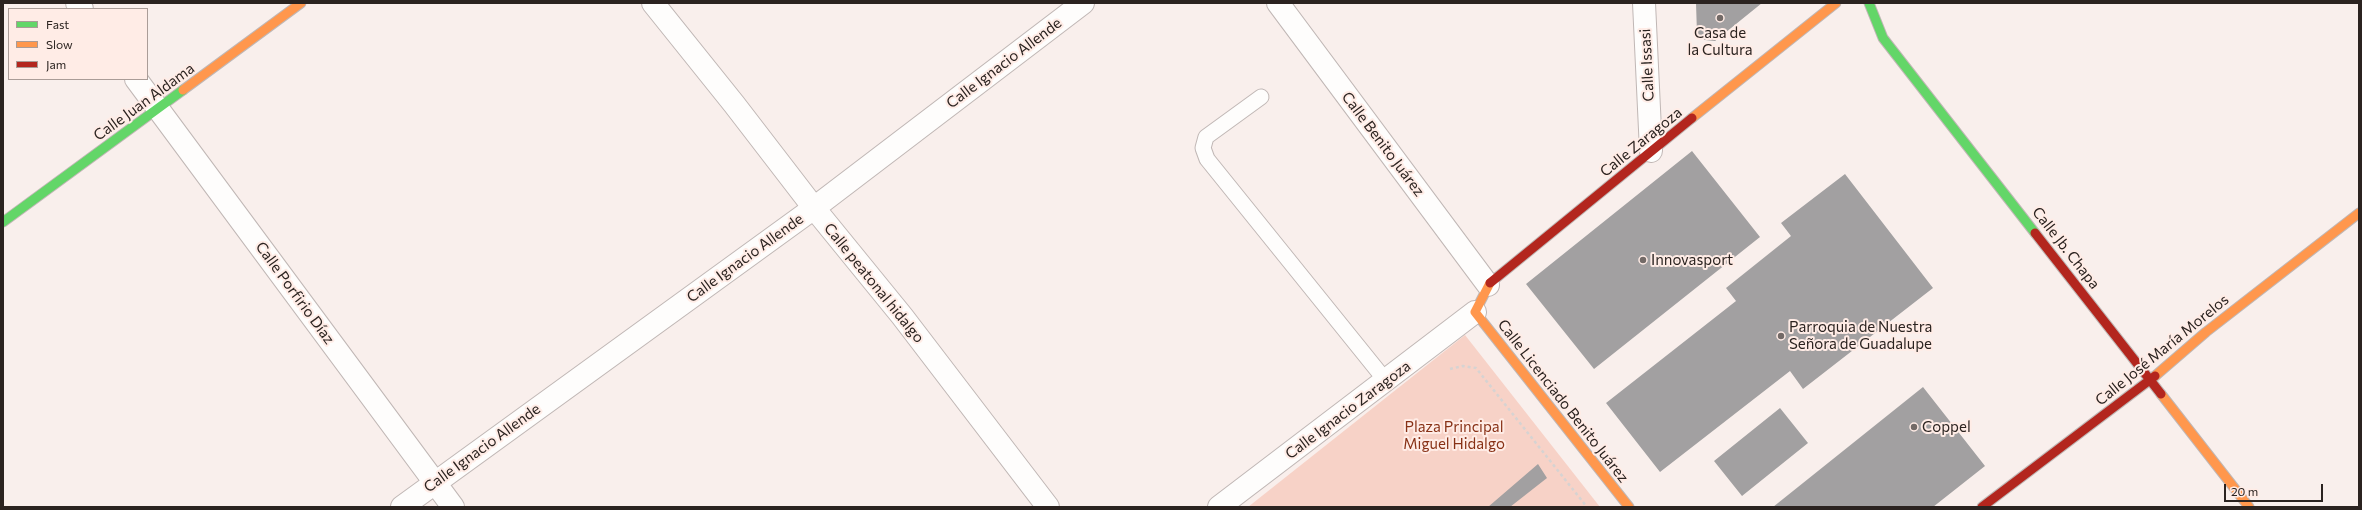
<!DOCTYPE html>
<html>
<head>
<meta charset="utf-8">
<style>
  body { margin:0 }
  #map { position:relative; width:2362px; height:510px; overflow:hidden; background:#f9efec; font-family:Commissioner,sans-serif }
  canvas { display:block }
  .frame { position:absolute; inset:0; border:4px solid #2b2320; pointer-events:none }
  .legend { position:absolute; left:8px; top:8px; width:140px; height:72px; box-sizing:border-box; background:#ffece6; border:1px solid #aa9c97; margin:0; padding:5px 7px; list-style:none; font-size:12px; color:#2b2320 }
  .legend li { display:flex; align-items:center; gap:8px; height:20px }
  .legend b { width:20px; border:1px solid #aa9c97 }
  .scale { position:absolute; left:2224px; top:484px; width:99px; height:18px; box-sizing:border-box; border:2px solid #2b2320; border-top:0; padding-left:5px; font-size:12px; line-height:14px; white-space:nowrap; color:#2b2320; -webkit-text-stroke:3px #ffece6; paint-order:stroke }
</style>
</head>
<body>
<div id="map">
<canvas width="2362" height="510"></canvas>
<div class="frame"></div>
<ul class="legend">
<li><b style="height:5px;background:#63d668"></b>Fast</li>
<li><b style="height:5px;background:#ff974d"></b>Slow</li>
<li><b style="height:5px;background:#b3261e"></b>Jam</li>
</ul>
<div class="scale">20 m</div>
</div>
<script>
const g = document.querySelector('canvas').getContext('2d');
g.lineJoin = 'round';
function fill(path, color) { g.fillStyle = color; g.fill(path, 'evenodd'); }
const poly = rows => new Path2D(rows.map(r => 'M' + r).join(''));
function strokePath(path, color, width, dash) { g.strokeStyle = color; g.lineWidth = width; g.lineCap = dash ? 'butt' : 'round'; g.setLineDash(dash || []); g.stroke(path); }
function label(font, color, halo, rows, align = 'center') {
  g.font = font + ' Commissioner,sans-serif'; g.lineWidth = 4; g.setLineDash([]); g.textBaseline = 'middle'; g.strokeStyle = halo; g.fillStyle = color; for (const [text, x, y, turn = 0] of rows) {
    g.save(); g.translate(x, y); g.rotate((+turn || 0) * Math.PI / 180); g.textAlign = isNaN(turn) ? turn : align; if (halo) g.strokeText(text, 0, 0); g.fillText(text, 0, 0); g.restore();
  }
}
const green = poly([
  [1465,335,1600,507,1248,507]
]);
const building = poly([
  [1696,3,1762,3,1715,41,1705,40,1697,34],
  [1692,151,1760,237,1594,369,1526,284],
  [1845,174,1933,288,1803,389,1790,371,1660,472,1606,403,1736,301,1726,288,1791,236,1781,223],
  [1923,387,1985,466,1933,507,1773,507],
  [1780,408,1808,443,1742,496,1714,461],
  [1538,464,1547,478,1510,507,1488,507]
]);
const path = poly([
  [1450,369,1463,366,1476,368,1587,507]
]);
const lane = poly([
  [1261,97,1206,137,1203,148,1207,159,1386,381]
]);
const street = poly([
  [77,3,82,9],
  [653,3,734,104,814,208,902,316,1048,507],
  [1278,3,1488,285],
  [1644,3,1651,151],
  [136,79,453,507],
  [402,507,814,208,1083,3],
  [1219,507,1475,312]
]);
const fast = poly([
  [1869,3,1883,38,2035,233],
  [3,222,183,90]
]);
const slow = poly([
  [183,90,301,3],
  [1692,118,1836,3],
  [1490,283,1475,312,1629,507],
  [2155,376,2206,332,2359,213],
  [2161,394,2249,507]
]);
const jam = poly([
  [2035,233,2161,394],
  [1490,283,1692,118],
  [1982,507,2155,376]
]);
const markers = [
  [1720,18,4,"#736a67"],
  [1643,260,4,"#736a67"],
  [1781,336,4,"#736a67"],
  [1914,427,4,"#736a67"]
];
const poiNames = [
  ["Casa de",1720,33,"center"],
  ["la Cultura",1720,50,"center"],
  ["Innovasport",1651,260],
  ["Parroquia de Nuestra",1789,327],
  ["Señora de Guadalupe",1789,344],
  ["Coppel",1922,427]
];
const streetNames = [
  ["Calle Ignacio Allende",1004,63,-37],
  ["Calle Issasi",1647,65,-93],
  ["Calle Juan Aldama",144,102,-36],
  ["Calle Zaragoza",1641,142,-39],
  ["Calle Benito Juárez",1383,144,53],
  ["Calle Jb. Chapa",2066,248,52],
  ["Calle Ignacio Allende",745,258,-36],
  ["Calle peatonal hidalgo",874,283,51],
  ["Calle Porfirio Díaz",295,293,54],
  ["Calle José María Morelos",2162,350,-39],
  ["Calle Licenciado Benito Juárez",1563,401,52],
  ["Calle Ignacio Zaragoza",1348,410,-37],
  ["Calle Ignacio Allende",482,448,-36]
];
const parkNames = [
  ["Plaza Principal",1454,427],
  ["Miguel Hidalgo",1454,444]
];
fill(green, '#f7d2c7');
fill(building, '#a2a0a1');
strokePath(lane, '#c0b7b5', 17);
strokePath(street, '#c0b7b5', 24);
strokePath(fast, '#c0b7b5', 11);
strokePath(slow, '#c0b7b5', 11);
strokePath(jam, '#c0b7b5', 11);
strokePath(path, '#d6d3d2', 2.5, [3, 3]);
strokePath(lane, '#fefdfc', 15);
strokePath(street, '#fefdfc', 22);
strokePath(fast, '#63d668', 9);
strokePath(slow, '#ff974d', 9);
strokePath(jam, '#b3261e', 9);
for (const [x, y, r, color] of markers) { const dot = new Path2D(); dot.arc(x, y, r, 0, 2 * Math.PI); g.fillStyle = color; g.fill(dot); strokePath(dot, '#ffece6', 1.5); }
label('15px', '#2b2320', '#ffece6', poiNames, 'left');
label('15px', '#2b2320', '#ffece6', streetNames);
label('15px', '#883116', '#ffece6', parkNames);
</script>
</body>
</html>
